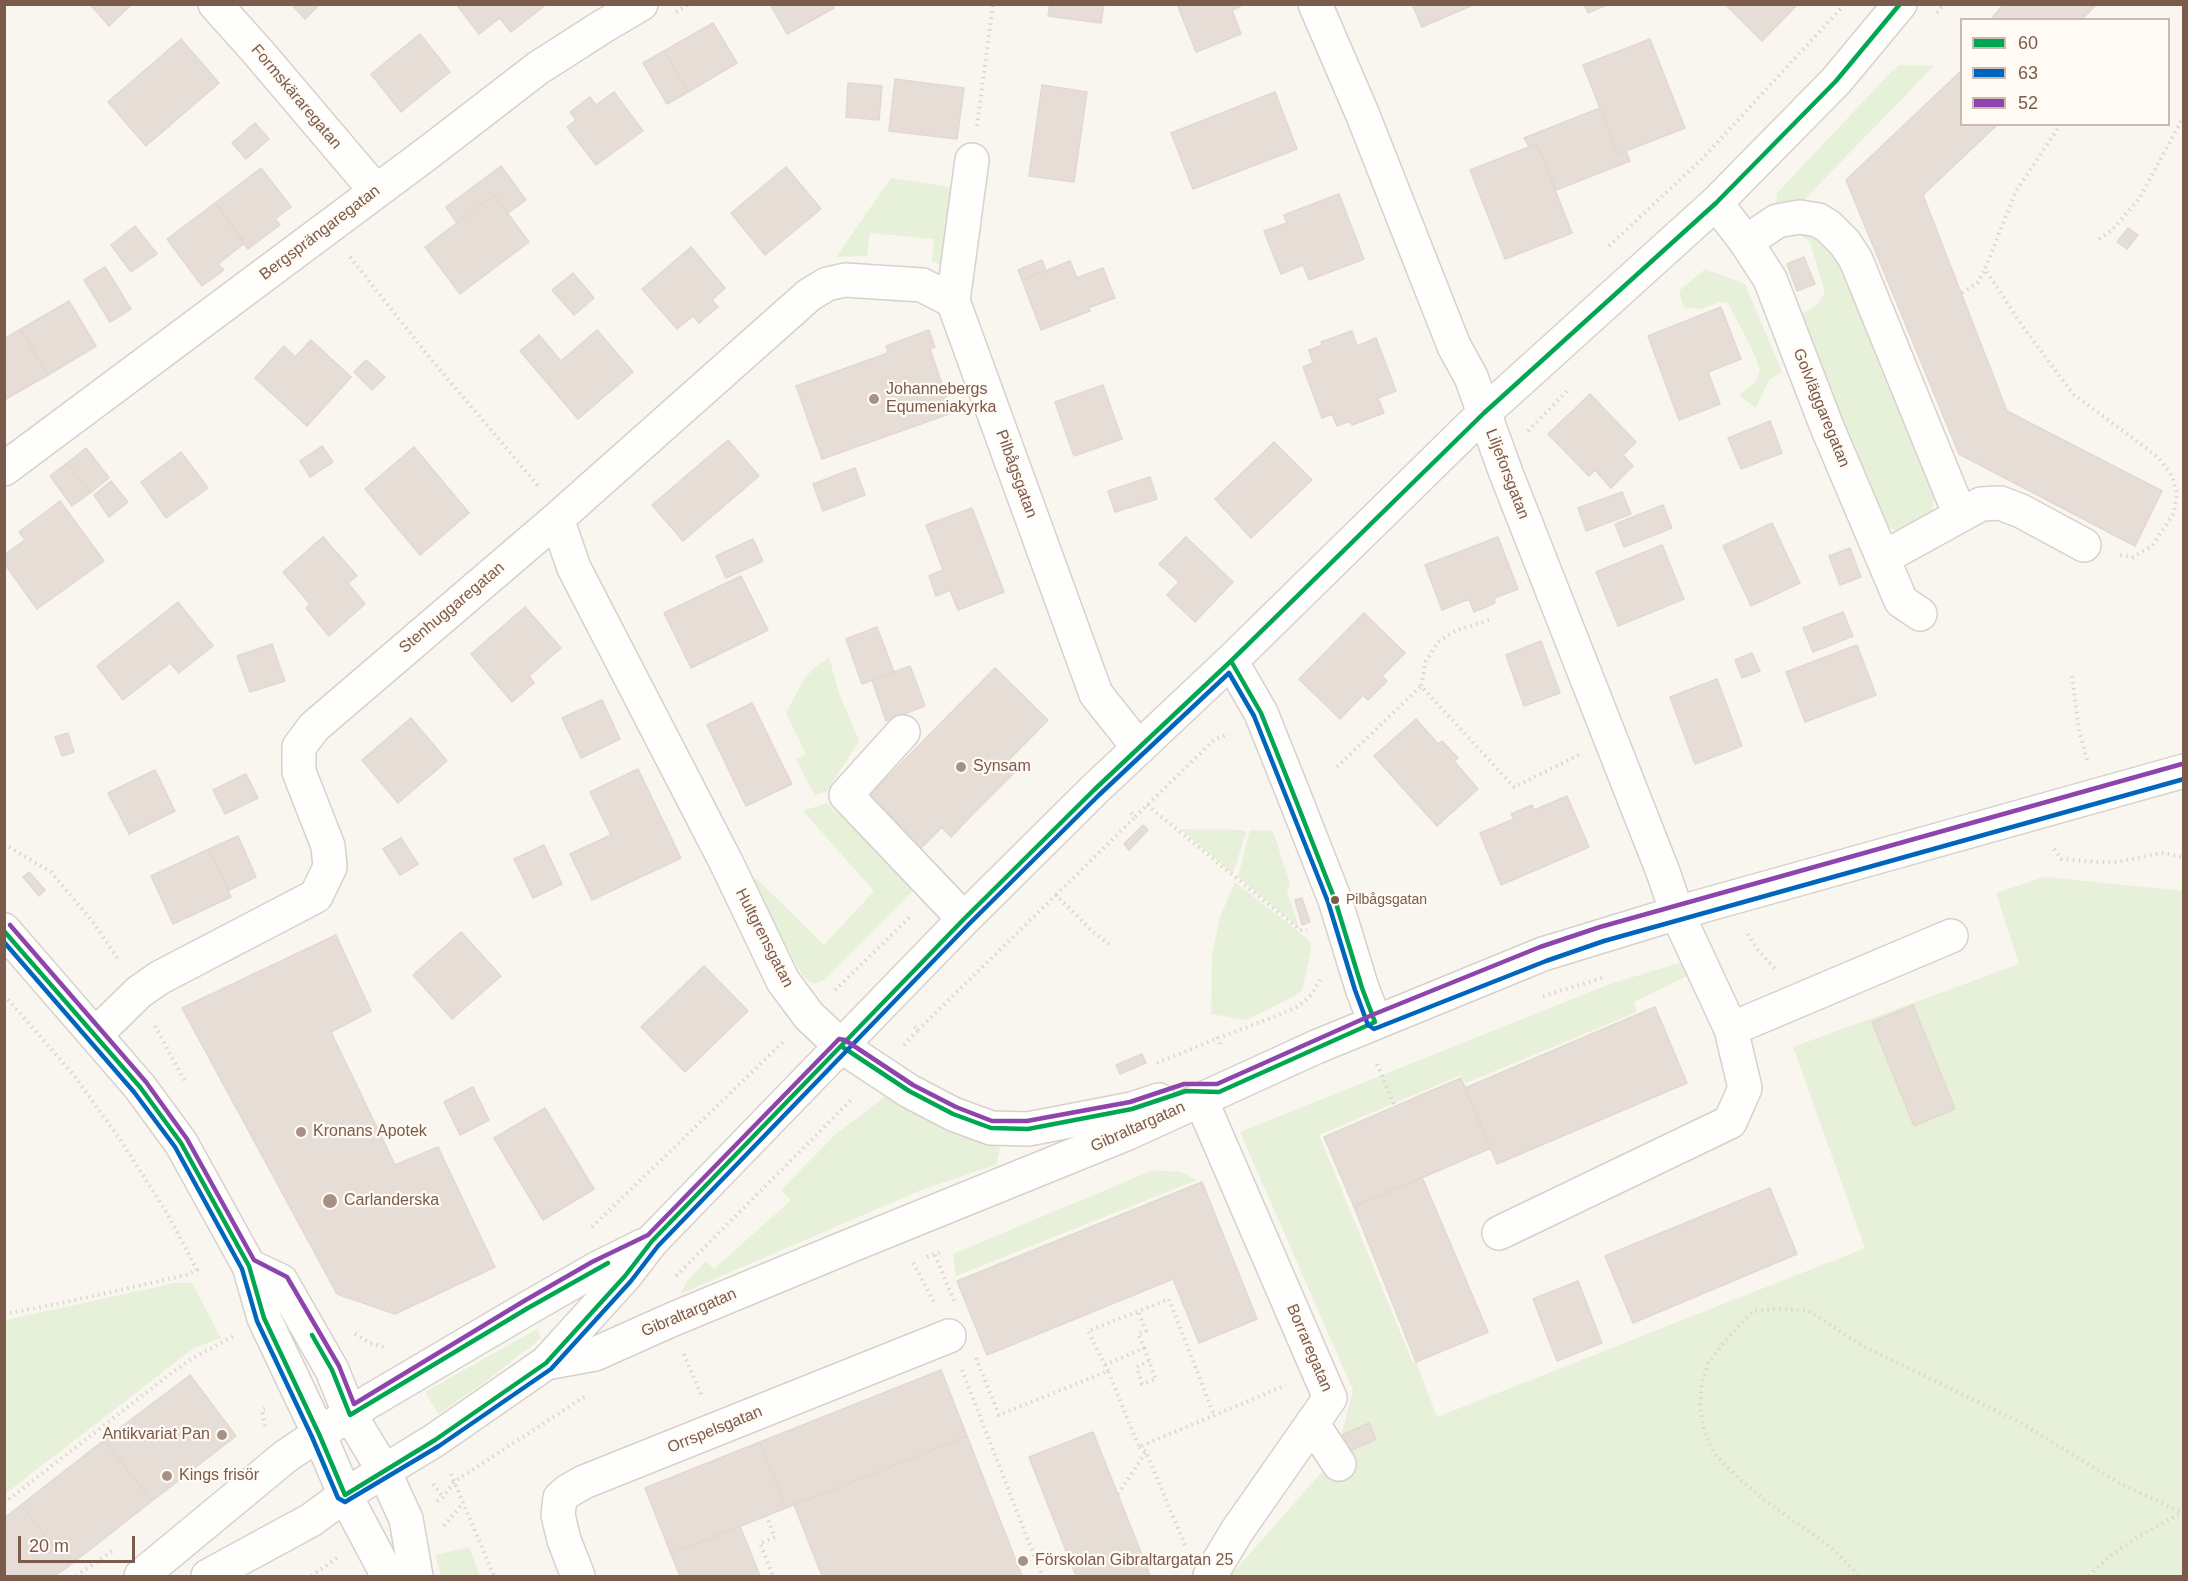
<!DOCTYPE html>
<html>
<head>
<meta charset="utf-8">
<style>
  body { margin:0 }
  #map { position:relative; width:2188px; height:1581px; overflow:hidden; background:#f9f5ef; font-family:Helvetica,sans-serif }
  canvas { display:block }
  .frame { position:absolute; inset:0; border:6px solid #7b5b4c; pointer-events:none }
  .legend { position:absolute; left:1960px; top:18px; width:210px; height:108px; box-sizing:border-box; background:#fffaf3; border:2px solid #cabab0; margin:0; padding:8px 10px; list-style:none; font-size:18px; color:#7b5b4c }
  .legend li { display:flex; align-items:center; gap:12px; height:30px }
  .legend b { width:30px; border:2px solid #cabab0 }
  .scale { position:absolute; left:18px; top:1536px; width:117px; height:27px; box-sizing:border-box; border:3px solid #7b5b4c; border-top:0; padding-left:8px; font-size:18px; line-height:21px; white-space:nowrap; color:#7b5b4c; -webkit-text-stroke:4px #fffaf3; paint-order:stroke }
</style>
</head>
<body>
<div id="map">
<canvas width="2188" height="1581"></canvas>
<div class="frame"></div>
<ul class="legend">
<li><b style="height:8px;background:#00a651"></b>60</li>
<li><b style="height:8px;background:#0065bd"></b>63</li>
<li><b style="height:8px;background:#8e44ad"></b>52</li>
</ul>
<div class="scale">20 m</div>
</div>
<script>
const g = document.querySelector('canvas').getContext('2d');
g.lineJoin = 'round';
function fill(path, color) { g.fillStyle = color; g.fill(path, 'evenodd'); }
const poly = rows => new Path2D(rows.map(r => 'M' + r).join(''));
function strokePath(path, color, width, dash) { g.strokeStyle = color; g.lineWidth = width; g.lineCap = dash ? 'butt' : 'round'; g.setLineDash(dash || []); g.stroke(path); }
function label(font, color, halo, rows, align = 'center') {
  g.font = font + ' Helvetica,sans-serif'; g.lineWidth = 4.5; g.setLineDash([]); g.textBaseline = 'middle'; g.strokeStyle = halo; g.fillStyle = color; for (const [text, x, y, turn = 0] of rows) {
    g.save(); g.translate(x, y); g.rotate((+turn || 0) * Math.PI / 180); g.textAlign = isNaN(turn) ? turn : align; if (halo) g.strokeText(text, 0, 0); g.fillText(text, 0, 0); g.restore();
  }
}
const green = poly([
  [1900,65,1934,66,1801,203,1779,206,1776,202,1777,193,1892,71],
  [891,178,957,188,944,265,932,262,934,239,870,233,867,256,836,257],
  [1795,231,1808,232,1840,252,1934,494,1932,516,1899,531,1890,528,1877,517,1799,316,1818,304,1825,293,1810,242],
  [1705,269,1745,284,1782,372,1769,380,1756,408,1739,395,1755,382,1760,370,1753,351,1728,303,1720,302,1701,309,1686,308,1683,306,1679,291],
  [829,657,839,693,859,741,826,792,815,795,796,760,806,754,786,713,804,679,813,669],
  [827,803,914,887,914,890,824,980,816,983,810,982,802,975,750,880,757,879,824,945,874,891,803,811],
  [1180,829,1241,830,1246,832,1233,874],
  [1250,830,1273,831,1290,883,1287,892,1300,929,1238,877],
  [2044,877,2183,891,2183,1576,1230,1576,1336,1456,1353,1390,1240,1132,1607,985,1685,961,1689,975,1634,1002,1637,1012,1466,1083,1461,1075,1319,1135,1413,1363,1416,1362,1437,1417,1865,1248,1793,1047,2019,964,1996,893],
  [1235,882,1305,937,1310,942,1311,951,1302,990,1294,996,1247,1020,1211,1014,1212,954,1220,917],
  [891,1092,1001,1143,996,1165,921,1190,680,1294,687,1281,706,1261,714,1269,791,1200,781,1190,836,1134],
  [1153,1170,1180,1172,1197,1180,956,1276,953,1254],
  [175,1283,192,1283,221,1338,194,1348,5,1494,5,1320],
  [537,1329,541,1338,484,1383,438,1414,425,1392],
  [469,1547,480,1576,441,1576,435,1555]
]);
const building = poly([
  [90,4,132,4,109,26,90,4],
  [291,4,320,4,305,19,291,4],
  [456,4,547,4,511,32,500,18,479,34,456,4],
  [770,4,832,4,834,8,787,34,770,4],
  [1050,4,1104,4,1101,23,1048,16,1050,4],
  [1177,4,1239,4,1240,7,1232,10,1241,34,1196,52,1177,4],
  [1412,4,1475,4,1422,27,1412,4],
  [1584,4,1609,4,1588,13,1584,4],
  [1725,4,1798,4,1762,41,1725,4],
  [2004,4,2097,4,2081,20,1990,20,2004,4],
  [713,23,737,63,688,92,664,51,713,23],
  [420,34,450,72,401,112,371,74,420,34],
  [181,39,219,83,146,146,108,102,181,39],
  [1650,39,1685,128,1618,154,1583,65,1650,39],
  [664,51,688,92,667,104,643,63,664,51],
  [1962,70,1962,124,1998,124,1923,195,2007,411,2162,491,2135,546,1959,454,1846,180,1962,70],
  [895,79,964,88,957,139,889,131,895,79],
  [848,83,882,86,879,120,846,117,848,83],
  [1042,85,1087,92,1074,182,1029,176,1042,85],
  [614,92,643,131,596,165,567,127,576,120,570,112,590,97,596,105,614,92],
  [1275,92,1297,149,1193,189,1171,133,1275,92],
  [1600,108,1618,154,1626,151,1630,161,1556,190,1537,144,1529,147,1524,138,1600,108],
  [255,123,269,139,246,159,232,143,255,123],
  [1537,144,1572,233,1505,259,1470,170,1537,144],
  [501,166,526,200,508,213,494,195,457,223,446,207,501,166],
  [786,167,821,209,765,255,731,213,786,167],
  [261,168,291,207,275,219,280,225,248,249,215,203,261,168],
  [1339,194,1364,259,1309,280,1303,265,1281,274,1264,231,1287,223,1284,215,1339,194],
  [494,195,529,242,460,294,425,247,494,195],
  [215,203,245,243,218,264,224,270,202,286,167,239,215,203],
  [135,226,157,254,131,272,111,245,135,226],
  [2128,228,2138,235,2127,249,2117,242,2128,228],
  [691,247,725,288,712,300,718,307,699,323,693,316,677,329,642,289,691,247],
  [1804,257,1815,284,1797,291,1787,264,1804,257],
  [1042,260,1046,271,1022,280,1018,270,1042,260],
  [1070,261,1077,278,1103,268,1115,298,1088,308,1090,311,1041,330,1022,280,1070,261],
  [105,267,131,309,110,322,84,280,105,267],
  [573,273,594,298,574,315,552,290,573,273],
  [69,301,96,346,48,375,21,329,69,301],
  [1721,307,1741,359,1708,372,1720,404,1679,420,1648,336,1721,307],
  [21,329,48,375,4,400,4,339,21,329],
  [597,330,633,372,578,419,520,351,539,335,561,361,597,330],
  [929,330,935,347,930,349,952,413,822,459,796,386,888,353,886,346,929,330],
  [1352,331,1357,346,1376,338,1396,391,1378,398,1384,413,1352,425,1350,421,1337,426,1332,414,1322,418,1303,367,1313,363,1309,350,1323,345,1321,342,1352,331],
  [311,340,351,377,307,426,255,378,284,346,295,357,311,340],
  [366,360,385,377,372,390,354,372,366,360],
  [1103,385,1122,439,1074,456,1055,402,1103,385],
  [1590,394,1636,442,1623,455,1633,466,1611,488,1595,470,1589,476,1548,434,1590,394],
  [1770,421,1782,453,1741,469,1728,438,1770,421],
  [728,440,759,476,683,541,652,505,728,440],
  [1274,442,1312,480,1251,538,1215,499,1274,442],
  [322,446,333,462,310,477,300,461,322,446],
  [414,447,469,513,420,555,365,489,414,447],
  [86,448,109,478,90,493,67,463,86,448],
  [181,452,208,488,166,518,141,482,181,452],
  [67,463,90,493,72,506,50,476,67,463],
  [855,468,865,495,823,511,813,484,855,468],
  [1150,477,1157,499,1115,512,1108,491,1150,477],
  [111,481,128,502,109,517,94,495,111,481],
  [1622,492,1631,514,1586,531,1578,508,1622,492],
  [60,501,104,561,37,609,4,563,4,555,25,540,19,532,60,501],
  [1663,505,1672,528,1624,547,1615,524,1663,505],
  [972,508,1004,592,958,610,950,590,936,596,929,576,943,570,926,525,972,508],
  [1772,523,1800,583,1751,606,1723,546,1772,523],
  [323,537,357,576,348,583,365,604,329,636,306,608,310,604,283,572,323,537],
  [1186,537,1233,582,1195,622,1167,595,1179,582,1159,564,1186,537],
  [1498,537,1518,589,1494,598,1495,603,1474,612,1469,599,1442,610,1425,565,1498,537],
  [753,539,763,561,726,578,716,556,753,539],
  [1662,545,1684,599,1618,626,1596,572,1662,545],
  [1850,548,1861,577,1840,585,1829,556,1850,548],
  [741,576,768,630,691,668,664,613,741,576],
  [178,602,213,646,179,673,170,663,123,700,97,666,178,602],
  [525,607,561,648,529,676,534,683,512,702,471,654,525,607],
  [1843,612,1853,636,1813,652,1803,628,1843,612],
  [1364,613,1405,653,1382,676,1387,681,1368,700,1363,695,1340,719,1299,679,1364,613],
  [877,627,894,672,862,684,846,639,877,627],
  [1541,641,1560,693,1524,706,1506,655,1541,641],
  [272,644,285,681,250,692,237,656,272,644],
  [1857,645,1876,695,1805,722,1786,672,1857,645],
  [1752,653,1760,671,1742,678,1735,660,1752,653],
  [910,666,925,706,886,721,872,680,910,666],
  [995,668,1048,720,1006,763,1015,772,975,812,951,837,942,827,918,851,866,799,995,668],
  [1717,679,1742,746,1695,764,1670,697,1717,679],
  [602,700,620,739,581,758,562,718,602,700],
  [752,703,792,784,746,806,707,725,752,703],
  [411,718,447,761,398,803,362,760,411,718],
  [1416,719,1438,744,1442,741,1458,758,1454,761,1478,789,1437,826,1374,756,1416,719],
  [68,733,74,752,62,756,55,737,68,733],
  [638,769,681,858,592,900,570,854,611,835,590,792,638,769],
  [155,770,175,811,129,834,108,793,155,770],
  [246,774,258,798,225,814,213,790,246,774],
  [1567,796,1589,847,1501,885,1480,833,1514,819,1511,814,1532,805,1534,810,1567,796],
  [1143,825,1148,830,1129,850,1124,844,1143,825],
  [238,836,256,877,229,890,209,849,238,836],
  [401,838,418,864,400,875,383,849,401,838],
  [544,845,562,884,533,898,514,859,544,845],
  [209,849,231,897,173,924,151,876,209,849],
  [29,872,45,890,39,896,23,877,29,872],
  [1302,898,1310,922,1302,925,1295,900,1302,898],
  [461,932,501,976,452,1019,413,975,461,932],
  [336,935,371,1011,331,1032,395,1165,438,1147,495,1267,395,1314,337,1294,182,1008,336,935],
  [704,966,748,1011,685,1072,641,1027,704,966],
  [1913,1005,1955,1109,1914,1126,1872,1022,1913,1005],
  [1655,1007,1687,1083,1497,1164,1465,1088,1655,1007],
  [1142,1054,1146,1063,1120,1074,1116,1065,1142,1054],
  [1461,1078,1491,1148,1354,1207,1324,1137,1461,1078],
  [473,1087,489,1120,460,1135,444,1102,473,1087],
  [545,1108,594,1189,543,1220,494,1138,545,1108],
  [1422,1177,1488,1332,1416,1362,1354,1207,1422,1177],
  [1202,1182,1257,1319,1199,1343,1173,1279,987,1355,957,1281,1202,1182],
  [1770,1188,1797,1254,1633,1323,1605,1256,1770,1188],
  [1578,1281,1602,1343,1557,1361,1533,1299,1578,1281],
  [941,1370,967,1436,786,1508,760,1442,941,1370],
  [190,1375,236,1436,152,1501,104,1440,190,1375],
  [1369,1423,1376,1439,1348,1452,1340,1436,1369,1423],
  [1093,1432,1150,1575,1147,1576,1076,1576,1029,1457,1093,1432],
  [967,1436,1022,1576,822,1576,794,1505,967,1436],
  [104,1440,152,1501,69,1566,21,1505,104,1440],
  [760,1442,786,1508,671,1554,645,1488,760,1442],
  [21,1505,69,1566,55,1576,4,1576,4,1518,21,1505],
  [740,1526,760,1576,680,1576,671,1554,740,1526]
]);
const path = poly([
  [676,12,689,4],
  [1937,13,1944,4],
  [2061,124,2016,191,1985,269,2023,327,2073,394,2158,457,2172,476,2177,494,2174,513,2152,546,2133,557,2119,555],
  [977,126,993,4],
  [2099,239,2112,230,2139,199,2184,116],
  [1609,246,1701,160,1845,4],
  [350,257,430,358,540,488],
  [1962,293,1978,282,1985,269],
  [1528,431,1569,389],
  [1489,620,1455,631,1438,642,1426,661,1421,686,1514,787,1579,755],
  [2072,676,2079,730,2087,760],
  [1337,767,1421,686],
  [1147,805,1300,930,1307,930],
  [1131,813,1135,817,1215,739,1229,734],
  [4,844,51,872,93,922,120,962],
  [2054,849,2061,859,2098,862,2117,862,2162,853,2184,857],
  [1056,895,1135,817],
  [1748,934,1757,949,1777,971],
  [835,990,911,916],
  [4,995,73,1074,121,1141,167,1213,197,1270,186,1275,67,1302,4,1314],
  [1543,996,1602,978],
  [155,1026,186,1083],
  [918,1030,1056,895,1093,932,1110,945],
  [1220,1044,1218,1038,1274,1017,1299,1006,1311,995,1320,980],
  [904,1045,918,1030,912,1024],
  [1157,1063,1218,1038],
  [1377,1064,1395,1107],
  [592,1227,783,1042],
  [935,1255,954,1301],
  [927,1257,943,1251],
  [913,1263,934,1302],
  [676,1276,853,1098],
  [355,1334,368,1342,386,1348],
  [1144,1348,1149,1361,1156,1379,1142,1384,1137,1367,1149,1361],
  [684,1354,702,1397],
  [976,1358,999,1415,1108,1371,1139,1447,1286,1385],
  [1105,1365,1144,1348,1138,1334,1146,1331,1138,1311],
  [962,1370,1042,1576],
  [1108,1371,1088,1331,1169,1299,1214,1415],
  [265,1426,262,1410,268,1407],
  [1139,1447,1146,1452,1185,1545],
  [451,1474,494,1576],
  [433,1484,443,1497],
  [1118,1494,1146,1452],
  [437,1501,443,1497,454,1482,587,1395],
  [4,1503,174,1371,193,1358,234,1336],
  [766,1515,775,1537,760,1543,773,1576],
  [444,1526,463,1503],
  [76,1576,112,1551],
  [311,1576,337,1558],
  [1857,1576,1853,1569,1828,1545,1767,1502,1734,1474,1714,1453,1704,1430,1700,1405,1702,1384,1708,1364,1723,1343,1753,1311,1773,1309,1807,1310,1863,1346,2021,1423,2119,1483,2181,1512],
  [2089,1576,2110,1556,2139,1536,2183,1512]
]);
const minor = poly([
  [215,4,258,52,376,191],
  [1315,4,1362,113,1454,346,1471,377,1506,473,1663,872,1677,913,1731,1029,1745,1088,1730,1122,1499,1233],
  [972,160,953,301,1096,694,1139,748],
  [1716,203,1746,242,1770,279,1827,427,1901,601,1920,614],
  [1746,242,1777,221,1800,217,1818,220,1828,226,1845,243,1856,260,1960,515],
  [4,469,429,152,538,68,602,27,641,4],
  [557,519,574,568,726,862,783,981,809,1016,841,1046,909,1091,953,1114,991,1128,1028,1129,1132,1109,1159,1100],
  [1883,558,1981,504,2000,503,2021,511,2084,545],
  [1231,661,1261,713,1291,788,1335,900,1362,988,1375,1022],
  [903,732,846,795,964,919],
  [4,930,140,1087,181,1143,249,1266,264,1318,319,1434,345,1495,388,1576],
  [1731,1029,1951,936],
  [96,1034,139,992,159,978,316,896,330,867,328,846,299,772,299,747,314,727,557,519,809,295,827,284,845,280,922,285,953,301],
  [1201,1100,1330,1398,1237,1531,1210,1576],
  [249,1266,281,1281,332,1370,350,1415,384,1471,406,1519,416,1576],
  [546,1363,595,1354,671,1320,847,1247,1128,1133,1316,1047,1543,954,1677,913,2184,771],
  [1312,1423,1339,1464],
  [141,1576,286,1456,319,1434,370,1401,528,1308,596,1269,642,1246],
  [208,1576,311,1520,345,1495,435,1440,546,1363,625,1276,652,1241,964,919,1094,790,1231,661,1484,413,1716,203,1836,81,1900,4],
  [578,1576,564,1540,558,1515,560,1498,568,1491,584,1482,949,1336]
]);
const bus1 = poly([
  [4,931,140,1087,181,1143,249,1266,264,1318,319,1434,345,1495,435,1440,546,1363,625,1276,652,1241,964,919,1094,790,1231,661,1484,413,1716,203,1836,81,1900,4],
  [841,1046,909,1091,953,1114,991,1128,1028,1129,1132,1109,1186,1091,1219,1092,1375,1022,1362,988,1335,900,1291,788,1261,713,1231,661],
  [312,1335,332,1370,350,1415,528,1308,608,1263]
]);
const bus2 = poly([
  [4,942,134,1092,175,1147,242,1269,257,1321,312,1437,338,1498,345,1502,439,1446,551,1369,631,1281,658,1246,969,924,1099,795,1229,673,1254,716,1328,902,1355,990,1368,1025,1374,1029,1546,961,1604,941,2184,779]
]);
const bus3 = poly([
  [10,925,146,1082,187,1139,254,1260,287,1277,339,1366,354,1404,524,1301,592,1262,648,1235,839,1039,845,1040,913,1085,956,1107,992,1121,1027,1121,1130,1102,1184,1084,1217,1084,1372,1015,1540,947,1600,927,2182,764]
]);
const markers = [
  [874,399,6,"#a79185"],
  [961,767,6,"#a79185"],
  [1335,900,5,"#7b5b4c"],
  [301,1132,6,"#a79185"],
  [330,1201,8,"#a79185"],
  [222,1435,6,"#a79185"],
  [167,1476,6,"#a79185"],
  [1023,1561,6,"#a79185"]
];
const busNames = [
  ["Pilbågsgatan",1346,900]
];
const streetNames = [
  ["Formskäraregatan",296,97,50],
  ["Bergsprängaregatan",320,233,-37],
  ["Golvläggaregatan",1821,408,68],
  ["Pilbågsgatan",1016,474,70],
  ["Liljeforsgatan",1507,474,69],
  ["Stenhuggaregatan",452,608,-40],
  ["Hultgrensgatan",764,938,63],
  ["Gibraltargatan",1138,1127,-24],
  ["Gibraltargatan",689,1313,-23],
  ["Borraregatan",1309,1348,67],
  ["Orrspelsgatan",715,1430,-22]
];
const poiNames = [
  ["Johannebergs",886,390],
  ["Equmeniakyrka",886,408],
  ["Synsam",973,767],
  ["Kronans Apotek",313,1132],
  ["Carlanderska",344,1201],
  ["Antikvariat Pan",210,1435,"right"],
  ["Kings frisör",179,1476],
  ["Förskolan Gibraltargatan 25",1035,1561]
];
fill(green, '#e7f1da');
fill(building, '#e6ded6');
strokePath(building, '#e2d8d1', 1.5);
strokePath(minor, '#d8d0cc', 36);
strokePath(path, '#dcd4d0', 4, [1.5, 4.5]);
strokePath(minor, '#fefefd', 33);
strokePath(bus1, '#00a651', 4.5);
strokePath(bus2, '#0065bd', 4.5);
strokePath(bus3, '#8e44ad', 4.5);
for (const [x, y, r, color] of markers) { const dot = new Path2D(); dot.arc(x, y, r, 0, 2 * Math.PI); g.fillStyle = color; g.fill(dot); strokePath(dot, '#fffaf3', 2); }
label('14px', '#7b5b4c', '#fffaf3', busNames, 'left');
label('16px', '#7b5b4c', '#fffaf3', streetNames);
label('16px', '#7b5b4c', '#fffaf3', poiNames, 'left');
</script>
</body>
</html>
